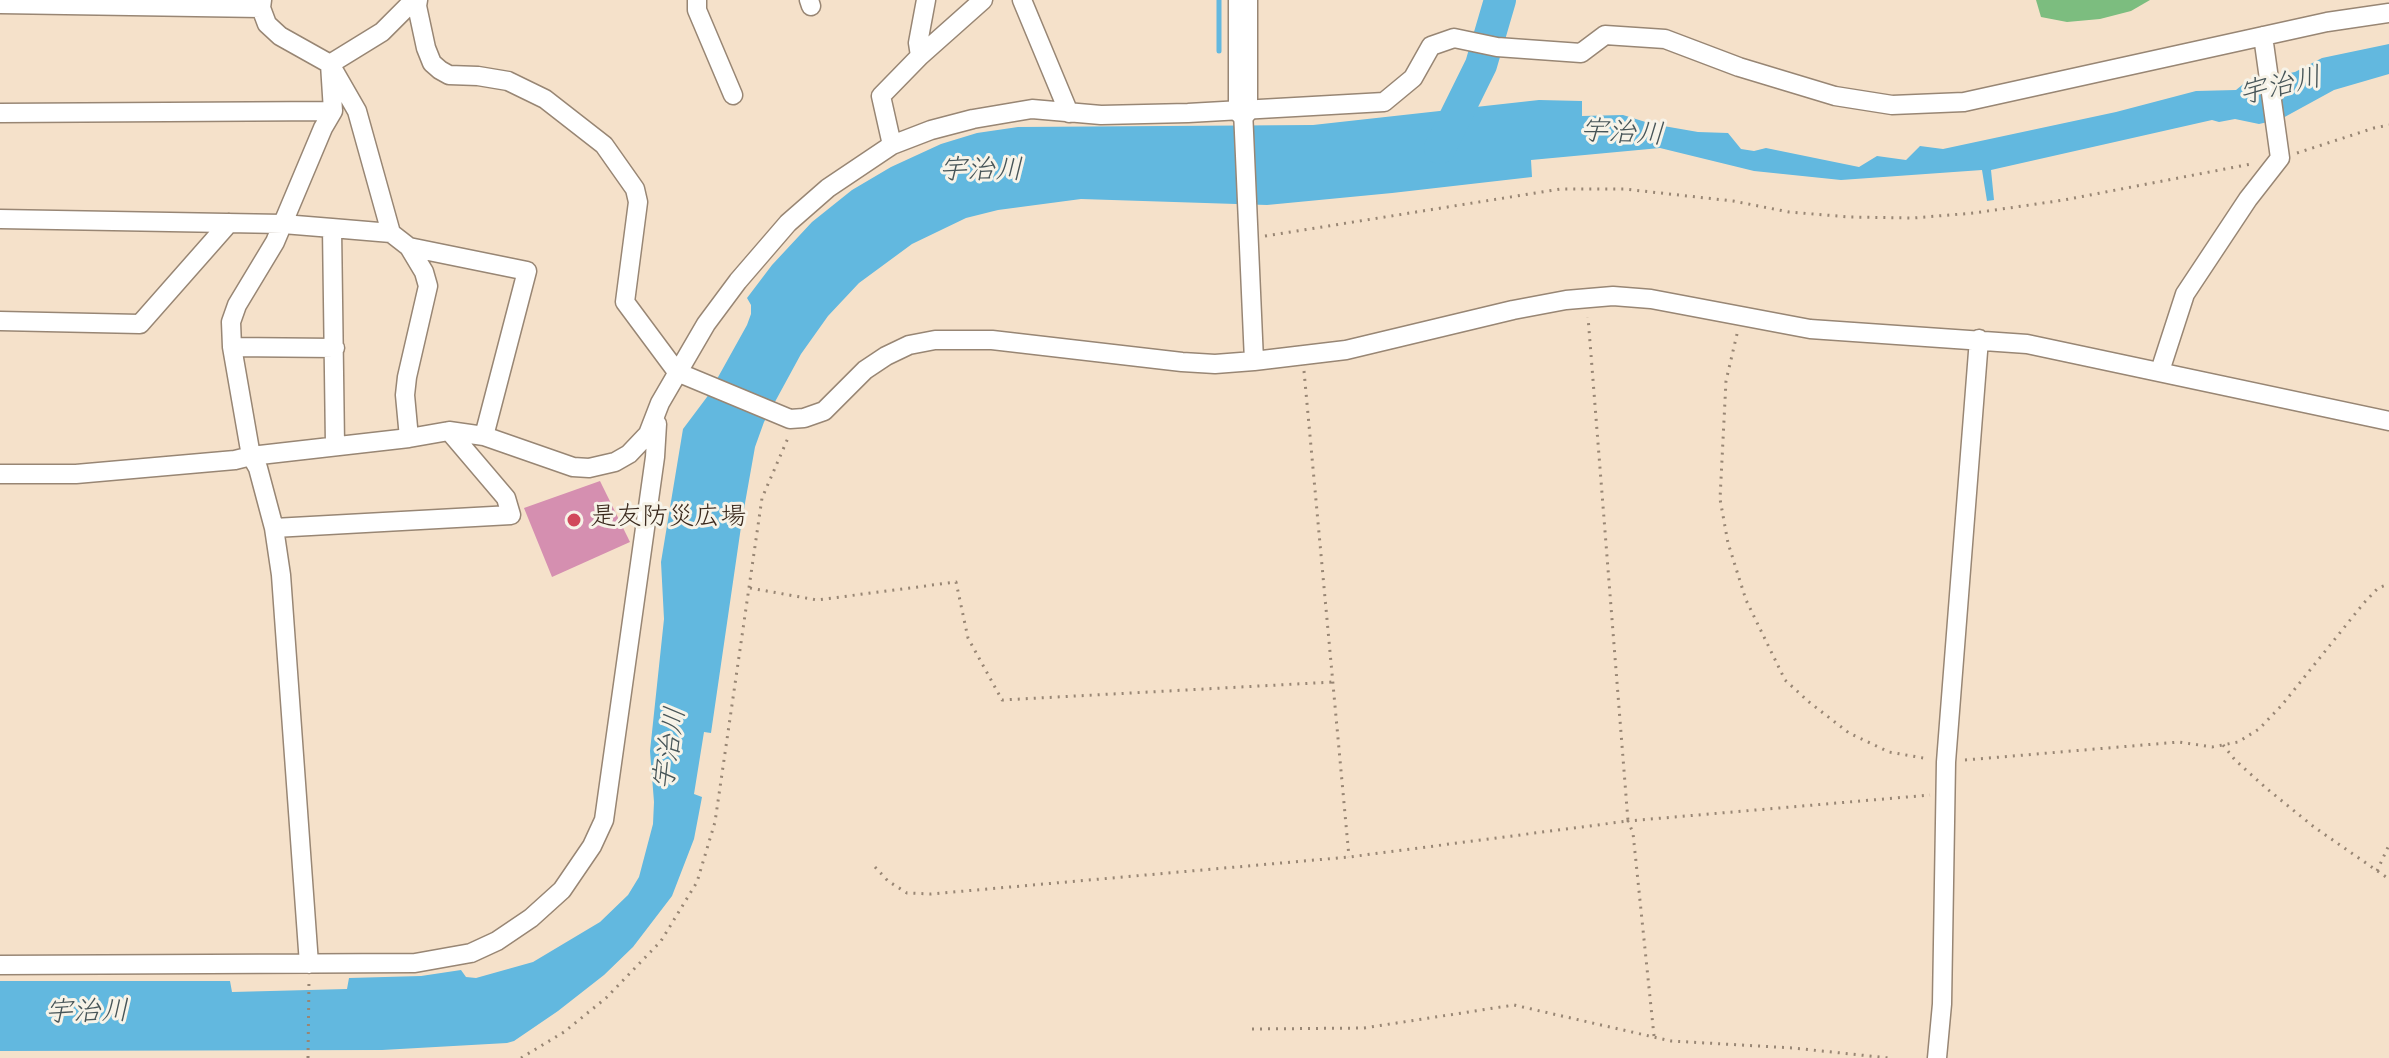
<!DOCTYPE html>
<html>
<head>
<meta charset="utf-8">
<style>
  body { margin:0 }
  canvas { display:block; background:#f5e1ca }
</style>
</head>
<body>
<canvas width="2389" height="1058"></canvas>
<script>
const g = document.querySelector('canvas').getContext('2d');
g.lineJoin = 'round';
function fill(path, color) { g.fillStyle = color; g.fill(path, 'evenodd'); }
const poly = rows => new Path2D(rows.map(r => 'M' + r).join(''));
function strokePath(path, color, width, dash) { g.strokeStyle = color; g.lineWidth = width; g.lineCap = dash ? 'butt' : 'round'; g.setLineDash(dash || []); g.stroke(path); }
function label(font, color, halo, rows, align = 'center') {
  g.font = font + ' Kalam,"Klee One",sans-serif'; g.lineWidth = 6; g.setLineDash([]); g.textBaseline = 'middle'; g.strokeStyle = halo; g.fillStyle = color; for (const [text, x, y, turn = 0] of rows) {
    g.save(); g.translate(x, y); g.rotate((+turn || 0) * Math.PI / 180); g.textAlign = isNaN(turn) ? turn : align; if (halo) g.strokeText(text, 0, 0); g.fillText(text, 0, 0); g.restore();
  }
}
const forest = poly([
  [2036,0,2150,0,2131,11,2100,19,2067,22,2041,17]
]);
const water = poly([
  [2389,44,2389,74,2334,90,2281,119,2259,124,2235,119,2219,122,2212,120,1991,170,1994,200,1987,201,1982,170,1841,180,1754,171,1660,148,1531,160,1532,177,1392,193,1267,205,1081,199,998,210,966,218,912,244,859,283,828,316,801,354,764,422,755,447,742,520,711,733,704,732,694,794,702,797,694,839,672,896,633,947,604,975,558,1011,514,1041,507,1043,382,1050,0,1051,0,981,230,981,232,992,347,989,349,978,421,976,461,970,466,977,476,978,533,962,600,922,628,895,639,877,653,824,654,802,650,751,664,619,661,562,683,429,707,397,747,325,751,314,751,305,747,298,772,265,812,222,852,190,891,167,941,144,977,133,1018,127,1313,125,1539,100,1582,101,1582,116,1623,115,1652,124,1698,132,1728,133,1741,149,1754,151,1766,148,1859,167,1877,156,1906,160,1920,146,1943,149,2116,112,2196,91,2236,90,2247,81,2295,72,2322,58]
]);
const stream = poly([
  [1219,51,1219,0]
]);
const river = poly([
  [1440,148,1481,65,1500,0]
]);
const building = poly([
  [600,481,630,542,552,577,524,508]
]);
const path = poly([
  [2297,153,2374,128,2389,125],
  [1265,236,1561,189,1624,189,1733,201,1789,212,1849,217,1913,218,1974,213,2064,200,2251,164],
  [1737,334,1726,381,1720,499,1728,543,1746,600,1785,680,1809,702,1849,733,1889,752,1929,759],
  [1304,371,1349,857],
  [750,588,817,600,956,582,968,638,1002,700,1333,682],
  [2223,745,2235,760,2266,788,2314,827,2389,879],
  [1965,760,2179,742,2212,747,2238,742,2259,729,2282,705,2363,604,2378,588,2389,584],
  [875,867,888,881,907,893,931,894,1349,857,1628,821,1588,317],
  [2377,871,2389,845],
  [1252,1029,1364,1028,1514,1005,1671,1041,1793,1048,1889,1058],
  [1654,1036,1633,833,1628,821,1930,795],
  [308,1058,309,979],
  [521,1058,564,1032,606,998,661,941,697,882,715,822,762,498,788,438]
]);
const minor = poly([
  [262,0,261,8,267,24,280,36,330,64,357,111,391,233],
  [418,0,417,6,426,48,432,63,440,70,449,75,478,76,508,81,545,99,604,145,635,189,638,202,625,302,677,372,790,419,804,418,824,411,865,370,886,356,909,345,935,340,992,340,1182,362,1215,364,1254,361,1346,350,1513,310,1566,300,1613,296,1651,299,1810,329,2027,344,2389,421],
  [697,0,697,10,733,95],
  [809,0,811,6],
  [1022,0,1069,113],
  [0,4,261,8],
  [920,56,918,43,926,0],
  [330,64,382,32,414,0],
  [1243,110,1254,361],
  [0,113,333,111],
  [892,145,881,96,920,56,983,0],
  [0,219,283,224,332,228],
  [0,321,140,324,229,223],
  [232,347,335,348],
  [2160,371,2185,294,2248,199,2280,158,2263,36],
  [409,438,405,395,407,377,428,286,424,272,409,247,527,271,484,436],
  [335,445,332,228,391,233,409,247],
  [0,474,76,474,235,460,251,456,409,438,449,431,484,436,573,467,589,468,615,462,629,454,648,434,660,403,706,324,738,281,788,223,828,188,892,145,931,130,973,119,1032,109,1101,115,1188,113,1384,102,1413,78,1431,46,1454,38,1497,47,1581,53,1605,35,1665,39,1739,67,1835,96,1892,105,1964,102,2327,22,2389,13],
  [274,528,511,515,506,498,449,431],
  [309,964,281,575,274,528,258,468,251,456,232,347,231,322,237,305,275,242,323,128,333,111,330,64],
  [0,965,415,963,471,953,497,941,531,918,562,890,592,846,604,820,655,457,657,424],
  [1937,1058,1942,1004,1946,762,1979,339]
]);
const trunk = poly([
  [1243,0,1243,110]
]);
const markers = [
  [574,520,8,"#d1495b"]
];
const poiNames = [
  ["是友防災広場",590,520]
];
const waterNames = [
  ["宇治川",2281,89,-13],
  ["宇治川",1622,136,3],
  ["宇治川",981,173],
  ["宇治川",673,749,-81],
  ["宇治川",87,1015,-1]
];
fill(forest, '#7cbd7f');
fill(water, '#62b8df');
strokePath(stream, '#62b8df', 5);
strokePath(river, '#62b8df', 32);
fill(building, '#d58fb0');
strokePath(minor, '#988674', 21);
strokePath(trunk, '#988674', 31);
strokePath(path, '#988674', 3, [2, 6]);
strokePath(minor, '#fff', 18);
strokePath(trunk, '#fff', 28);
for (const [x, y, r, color] of markers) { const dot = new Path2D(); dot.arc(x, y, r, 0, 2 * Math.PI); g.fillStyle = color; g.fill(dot); strokePath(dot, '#f7f3e8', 3); }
label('26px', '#3b2a1e', '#f7f3e8', poiNames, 'left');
label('italic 28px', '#475558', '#f7f3e8', waterNames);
</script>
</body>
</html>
